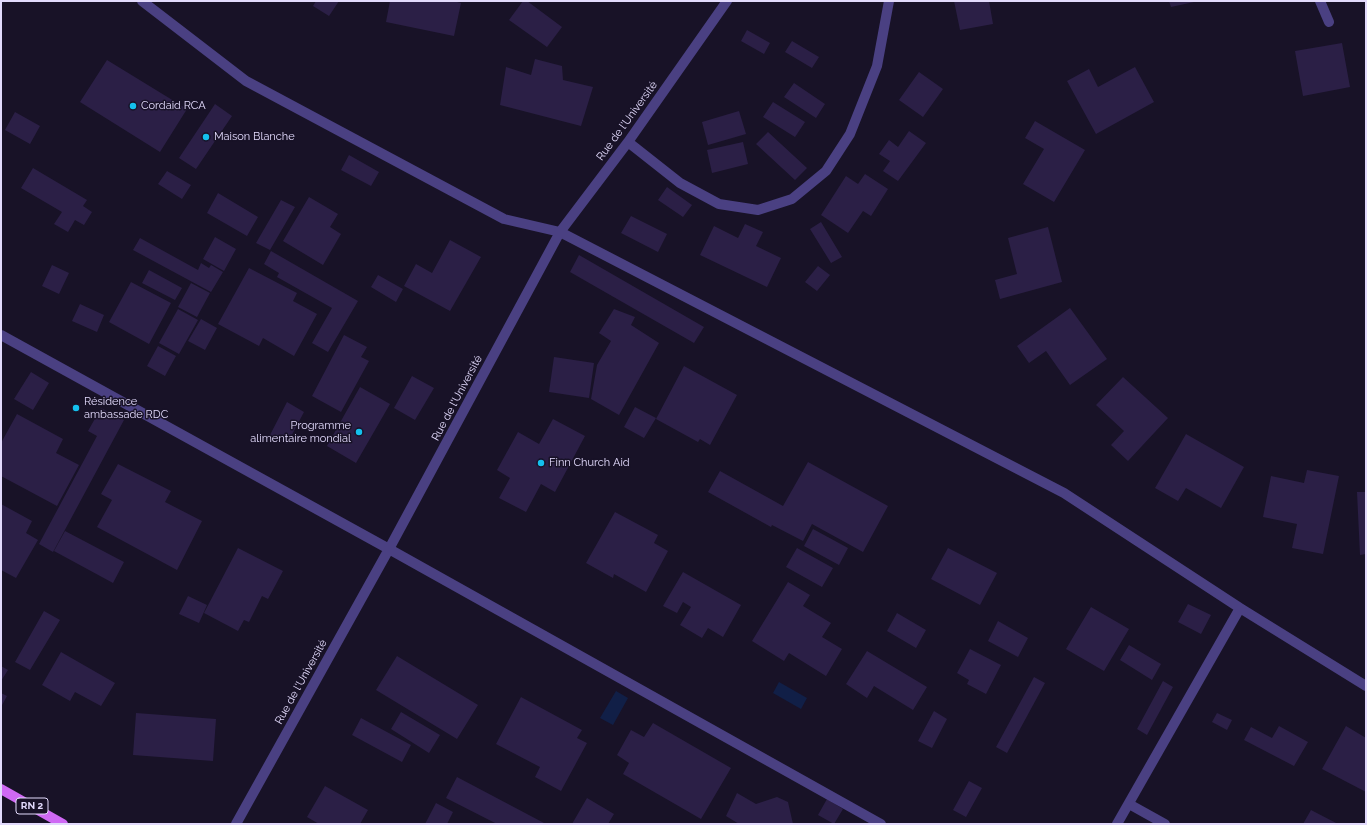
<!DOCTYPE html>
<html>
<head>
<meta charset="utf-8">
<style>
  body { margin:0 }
  #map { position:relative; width:1367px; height:825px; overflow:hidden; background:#181227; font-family:Raleway,sans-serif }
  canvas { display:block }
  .frame { position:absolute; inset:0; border:2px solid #e2dafc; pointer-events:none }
</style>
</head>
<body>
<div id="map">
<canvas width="1367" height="825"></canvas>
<div class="frame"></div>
</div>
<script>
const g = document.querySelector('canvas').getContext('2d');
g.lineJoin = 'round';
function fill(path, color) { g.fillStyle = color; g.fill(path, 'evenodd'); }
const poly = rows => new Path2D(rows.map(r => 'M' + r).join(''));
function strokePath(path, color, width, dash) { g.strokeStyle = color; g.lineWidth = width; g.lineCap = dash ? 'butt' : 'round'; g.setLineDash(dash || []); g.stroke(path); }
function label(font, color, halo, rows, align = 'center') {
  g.font = font + ' Raleway,sans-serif'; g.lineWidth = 3; g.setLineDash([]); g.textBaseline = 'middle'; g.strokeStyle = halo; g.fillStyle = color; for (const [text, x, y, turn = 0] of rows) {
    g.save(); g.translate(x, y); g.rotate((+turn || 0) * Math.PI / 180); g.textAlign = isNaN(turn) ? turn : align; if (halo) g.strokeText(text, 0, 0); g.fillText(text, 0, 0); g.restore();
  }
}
const water = poly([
  [779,682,807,698,801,709,773,693],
  [616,691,628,698,613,725,600,718]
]);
const building = poly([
  [316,1,339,1,329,16,313,6],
  [390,1,453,1,461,3,454,36,386,22],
  [523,1,527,1,562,27,547,47,509,20],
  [954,1,989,1,993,24,960,30],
  [1169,1,1194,1,1194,2,1171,7],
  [747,30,770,43,764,54,741,41],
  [792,41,819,57,812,68,785,52],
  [1342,43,1350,87,1303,96,1295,51],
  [535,59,562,66,563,80,593,87,581,126,500,105,506,67,531,75],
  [107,60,187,109,160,152,80,102],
  [1135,67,1154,102,1096,134,1067,81,1089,69,1098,87],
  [919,72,943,89,923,117,899,100],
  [794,83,825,104,816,118,784,97],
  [773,102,805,122,795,137,763,117],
  [215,104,232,116,196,169,179,158],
  [739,111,746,134,708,145,702,122],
  [15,112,40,126,30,144,5,130],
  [1035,121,1085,150,1054,202,1023,184,1044,149,1025,138],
  [909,131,926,143,898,181,883,171,890,161,879,154,889,140,898,147],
  [768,132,807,168,795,180,756,144],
  [743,142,748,164,712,173,707,150],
  [349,155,379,172,371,186,341,170],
  [33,168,87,200,83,206,92,212,84,225,75,220,68,232,54,224,62,212,21,188],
  [167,171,191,185,182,199,158,184],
  [865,174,888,189,871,216,863,211,848,233,821,215,846,176,858,184],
  [667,187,692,205,683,217,658,200],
  [218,193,258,217,247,236,207,213],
  [309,197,338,214,330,227,341,234,323,265,283,241],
  [281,200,295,207,270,250,256,243],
  [631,216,667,234,658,252,621,233],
  [821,222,842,257,831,263,810,229],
  [745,224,763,232,756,246,781,258,767,287,700,255,714,226,738,238],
  [1048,227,1062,282,1000,299,995,280,1017,274,1008,238],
  [215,237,236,249,224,271,203,259],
  [140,238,198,270,201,263,209,268,211,265,223,272,211,292,133,250],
  [450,240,481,257,450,311,404,286,416,264,432,273],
  [271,251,358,301,328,352,312,343,332,308,277,277,279,273,264,264],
  [579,255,704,327,694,343,570,272],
  [52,265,69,273,59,294,42,286],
  [818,266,830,275,817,291,805,282],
  [249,268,297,293,293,301,317,314,294,356,263,338,259,346,218,324],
  [149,270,182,288,175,300,142,283],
  [378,275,403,289,396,302,371,287],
  [131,282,171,303,149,344,109,322],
  [191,283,210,293,197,317,178,307],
  [80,304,104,315,97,332,72,321],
  [1070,308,1107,359,1070,385,1046,351,1029,363,1017,346],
  [178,309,198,320,179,354,159,343],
  [614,309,635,317,631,325,659,343,619,415,591,399,597,365,611,341,599,333],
  [201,319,217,328,205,350,188,341],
  [344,335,367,347,361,357,369,361,341,412,312,396],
  [158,346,176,356,165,376,147,366],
  [554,357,594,363,589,398,549,392],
  [684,366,737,395,710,445,700,439,698,442,656,419],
  [31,372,49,383,33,410,14,399],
  [412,376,434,388,415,420,394,408],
  [1123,377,1168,418,1128,461,1111,445,1124,431,1096,405],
  [360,387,390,404,356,463,327,446],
  [287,402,304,412,287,444,270,435],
  [635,407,656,418,644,438,624,427],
  [101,408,124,420,53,552,39,544,97,436,88,431],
  [17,414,63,439,56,453,79,465,57,506,1,476,1,443],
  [553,419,585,436,555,492,541,484,526,512,499,498,510,478,497,470,518,432,539,444],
  [1186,434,1244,467,1221,508,1186,488,1178,501,1155,488],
  [808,462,888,506,863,552,812,524,803,541,772,525,771,527,708,492,720,471,783,506],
  [118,464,171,491,165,502,202,521,177,570,97,527,112,500,101,494],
  [1307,470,1339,476,1323,554,1292,548,1297,524,1263,517,1271,476,1304,483],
  [1357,492,1366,492,1366,554,1360,555],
  [1,504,32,521,26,533,38,540,16,578,1,570],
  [615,512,658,535,654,543,668,551,646,592,614,574,613,578,586,563],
  [813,529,848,548,839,565,804,546],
  [65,531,124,562,113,583,54,551],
  [238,548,283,571,268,599,262,596,249,622,244,620,238,631,204,613],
  [797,548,833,568,822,587,786,567],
  [948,548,997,573,980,605,931,579],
  [683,572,741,605,723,637,708,628,702,638,680,625,691,607,683,602,677,613,663,606],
  [788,582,810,595,803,606,831,623,822,637,842,649,826,676,789,653,784,661,752,641],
  [188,596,207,605,199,623,179,614],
  [1188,604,1211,615,1201,634,1178,622],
  [1091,607,1129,629,1104,671,1066,649],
  [44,611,60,620,30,670,15,662],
  [897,613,926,630,916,648,887,631],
  [998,621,1028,638,1018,657,988,641],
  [1129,645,1161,664,1152,680,1120,660],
  [970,649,1001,665,986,694,967,684,969,680,957,673],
  [867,651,927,687,913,710,874,686,867,698,846,684],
  [61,652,115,683,101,706,75,692,70,701,42,685],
  [397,656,478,705,457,739,376,690],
  [1,666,8,670,1,681],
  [1034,677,1045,683,1007,753,996,747],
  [1163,681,1173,687,1147,735,1137,729],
  [1,693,7,696,1,707],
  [521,697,582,730,577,738,587,743,561,791,535,777,540,767,496,744],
  [934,711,947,719,932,748,918,741],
  [401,712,440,735,429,753,391,729],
  [136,713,216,719,213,761,133,755],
  [1217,713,1232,720,1227,730,1212,722],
  [361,718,411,745,402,762,352,735],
  [653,723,731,768,701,819,623,774,629,763,617,755,631,730,644,737],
  [1279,726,1308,742,1294,766,1244,740,1251,727,1272,738],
  [1346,726,1366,738,1366,792,1322,769],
  [457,777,544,823,543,824,497,824,446,798],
  [969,781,982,788,966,817,953,810],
  [325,786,368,810,360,824,319,824,307,817],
  [737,793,756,804,777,797,788,802,793,824,739,824,726,816],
  [587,798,614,814,608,824,572,824],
  [827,799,843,809,834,824,818,815],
  [436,803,453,812,447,824,425,824],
  [1311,810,1338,824,1303,824]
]);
const minor = poly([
  [142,1,246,81,504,219,560,232,1064,493,1240,608,1366,686],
  [1320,1,1329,22],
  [628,142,680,183,719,204,758,210,792,199,826,171,850,134,877,66,889,1],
  [1,335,389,549,881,824],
  [1129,804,1165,824],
  [236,824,389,549,560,232,628,142,727,1],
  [1117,824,1240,608]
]);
const major = poly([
  [1,789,63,824]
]);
const markers = [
  [133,106,4,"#14c0ee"],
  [206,137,4,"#14c0ee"],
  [76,408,4,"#14c0ee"],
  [359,432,4,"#14c0ee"],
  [541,463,4,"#14c0ee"]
];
const shields = [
  [32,806,32]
];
const shieldNames = [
  ["RN 2",32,806]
];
const poiNames = [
  ["Cordaid RCA",141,106],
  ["Maison Blanche",214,137],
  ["Résidence",84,402],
  ["ambassade RDC",84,415],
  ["Programme",351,426,"right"],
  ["alimentaire mondial",351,439,"right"],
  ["Finn Church Aid",549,463]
];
const streetNames = [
  ["Rue de l'Université",627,121,-54],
  ["Rue de l'Université",457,398,-62],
  ["Rue de l'Université",301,682,-61]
];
fill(water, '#111f47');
fill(building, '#2b1f46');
strokePath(minor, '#4a4082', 10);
strokePath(major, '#cf69f4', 10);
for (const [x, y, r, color] of markers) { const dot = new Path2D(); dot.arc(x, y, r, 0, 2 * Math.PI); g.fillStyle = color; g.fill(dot); strokePath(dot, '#181227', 1.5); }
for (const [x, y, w] of shields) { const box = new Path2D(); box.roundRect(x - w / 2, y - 8, w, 16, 3); g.fillStyle = '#181227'; g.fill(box); strokePath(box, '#e2dafc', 1); }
label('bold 10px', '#e2dafc', null, shieldNames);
label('11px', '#e2dafc', '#181227', poiNames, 'left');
label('11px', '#e2dafc', '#181227', streetNames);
</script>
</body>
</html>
